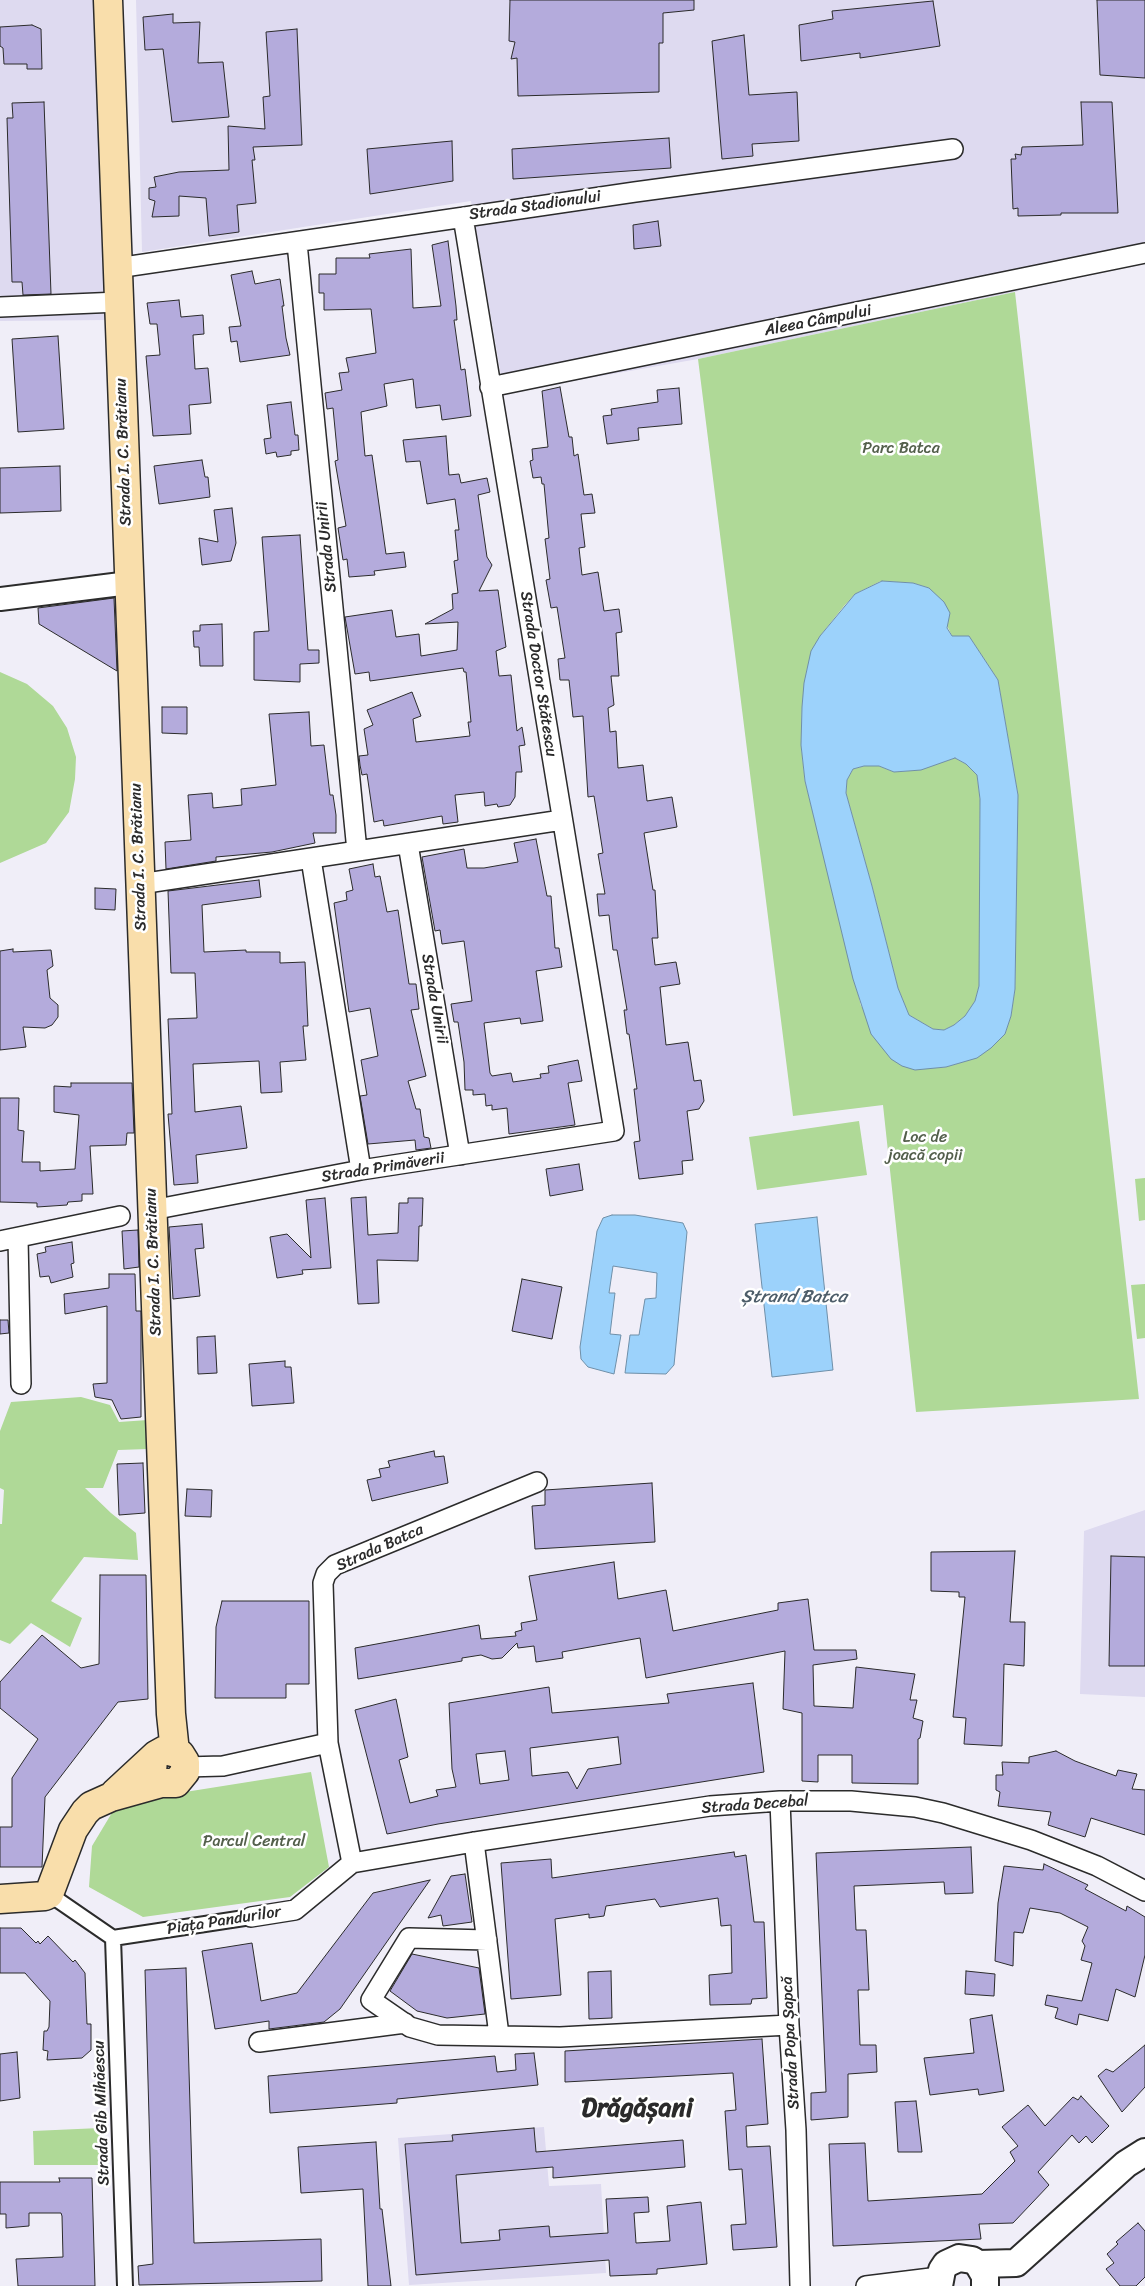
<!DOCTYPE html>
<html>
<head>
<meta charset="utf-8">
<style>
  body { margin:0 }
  canvas { display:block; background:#f0eef8 }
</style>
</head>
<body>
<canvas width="1145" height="2286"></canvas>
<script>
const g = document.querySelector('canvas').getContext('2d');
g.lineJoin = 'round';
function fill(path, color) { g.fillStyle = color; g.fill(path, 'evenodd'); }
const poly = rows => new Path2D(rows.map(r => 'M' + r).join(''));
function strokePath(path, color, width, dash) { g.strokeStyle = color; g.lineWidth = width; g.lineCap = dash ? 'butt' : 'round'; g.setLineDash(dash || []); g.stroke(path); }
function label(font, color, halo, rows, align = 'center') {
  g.font = font + ' Sriracha,sans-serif'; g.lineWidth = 5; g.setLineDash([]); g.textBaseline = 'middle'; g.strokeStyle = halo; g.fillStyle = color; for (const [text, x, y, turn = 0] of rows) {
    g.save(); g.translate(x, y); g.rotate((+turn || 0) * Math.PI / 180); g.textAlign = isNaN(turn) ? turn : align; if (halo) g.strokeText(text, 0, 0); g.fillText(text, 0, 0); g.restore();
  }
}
const built = poly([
  [0,0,96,0,109,320,0,321],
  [136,0,1145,0,1145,248,1015,292,698,359,504,393,471,201,142,252],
  [1145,1510,1145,1697,1080,1694,1084,1531],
  [544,2127,549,2186,601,2184,606,2273,409,2285,398,2138]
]);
const green = poly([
  [1015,292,1139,1399,916,1412,883,1105,793,1116,698,359],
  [881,581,913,583,929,588,952,636,969,636,998,680,1018,795,1015,989,1011,1015,1005,1034,959,1063,946,1067,932,1068,861,1006,805,781,801,745,802,707,807,669,820,636,844,606,855,594],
  [0,672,27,684,53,706,67,728,76,757,75,779,69,812,46,843,0,863],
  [955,758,966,764,977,775,980,800,979,986,975,1001,965,1016,954,1025,944,1030,933,1029,909,1015,898,988,872,886,846,793,847,780,853,769,864,766,879,766,894,772,908,771,921,769],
  [859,1121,867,1175,757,1190,749,1137],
  [1145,1178,1145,1220,1139,1221,1135,1179],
  [1145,1284,1145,1338,1137,1339,1131,1285],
  [81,1397,110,1405,119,1422,148,1420,148,1449,118,1450,103,1488,85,1488,111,1513,136,1533,138,1560,84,1557,51,1601,82,1618,70,1647,31,1623,10,1644,0,1640,0,1524,2,1524,4,1490,0,1488,0,1431,11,1402],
  [311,1772,329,1867,290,1897,143,1917,89,1887,92,1846,113,1811,160,1796],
  [100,2128,102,2165,34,2165,33,2131]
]);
const water = poly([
  [882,581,913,583,929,588,944,602,950,613,947,628,952,636,969,636,998,680,1018,795,1015,989,1011,1016,1005,1034,991,1048,977,1058,946,1067,915,1070,902,1066,891,1059,871,1034,853,979,805,781,801,745,802,707,804,683,811,651,820,636,855,594,882,581],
  [955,758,966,764,977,775,980,799,979,986,975,1001,965,1016,954,1025,944,1030,933,1029,909,1015,898,988,872,886,846,793,847,780,853,769,864,766,879,766,894,772,908,771,921,770,955,758],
  [612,1215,635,1215,683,1223,687,1232,674,1365,666,1374,625,1373,630,1335,639,1335,645,1299,656,1298,657,1273,613,1266,609,1293,615,1293,610,1334,621,1335,614,1374,588,1367,581,1359,580,1347,597,1231,603,1218,612,1215],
  [817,1217,833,1370,772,1377,755,1224,817,1217]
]);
const building = poly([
  [510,0,694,0,694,10,663,13,663,43,659,43,659,92,518,96,517,58,511,59,515,42,509,41,510,0],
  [1097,0,1145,0,1145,78,1100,75,1097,0],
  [933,1,940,46,860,58,860,53,801,61,799,25,833,19,832,11,933,1],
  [173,14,173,23,200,22,198,63,223,62,229,117,172,122,163,49,145,50,143,17,173,14],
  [32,25,41,29,42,69,27,69,27,64,4,64,3,48,0,46,0,27,32,25],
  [297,29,302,145,253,147,255,160,252,160,256,203,237,205,239,232,209,236,206,198,179,196,179,216,152,217,155,201,149,199,149,188,156,187,154,177,179,172,229,170,228,126,265,129,263,97,270,96,266,32,297,29],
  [744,35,749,95,797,92,799,141,752,144,753,156,722,159,712,41,744,35],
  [44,102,51,294,23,295,22,282,12,282,7,118,13,118,12,103,44,102],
  [1081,102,1112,102,1118,213,1061,213,1061,215,1018,216,1018,208,1013,209,1011,159,1016,159,1015,154,1021,155,1022,147,1083,145,1081,102],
  [669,138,671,168,513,179,512,149,669,138],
  [452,141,453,181,370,194,367,149,452,141],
  [658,221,661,246,634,249,633,225,658,221],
  [448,241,456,306,457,320,454,320,461,370,465,369,471,416,442,420,440,405,416,408,413,379,384,384,387,406,361,412,365,456,372,455,386,554,404,552,406,567,374,571,375,575,349,577,347,559,343,560,338,528,346,526,335,461,338,460,333,408,327,409,325,393,342,390,339,373,349,372,346,358,376,353,371,309,324,310,324,293,319,293,319,274,336,274,336,258,370,258,369,254,411,249,413,308,441,306,432,245,448,241],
  [252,271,255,284,280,279,284,306,282,306,286,338,290,355,240,362,237,341,231,342,229,327,241,326,231,275,252,271],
  [179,300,181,317,203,315,204,334,193,335,195,369,208,368,211,403,189,405,191,434,153,436,146,356,160,355,157,324,150,324,147,303,179,300],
  [58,336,64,429,18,432,12,339,58,336],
  [560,387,569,437,572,437,574,456,578,454,584,495,592,494,595,513,581,514,585,547,579,548,582,575,598,572,604,611,619,609,622,632,616,633,619,676,611,676,614,705,608,708,610,732,616,731,618,768,643,765,647,801,672,797,677,827,644,833,653,890,655,890,658,938,652,938,655,965,676,962,680,984,660,987,666,1045,688,1042,694,1081,701,1080,704,1101,699,1109,687,1111,693,1160,682,1161,683,1174,639,1179,634,1142,640,1141,634,1089,637,1089,629,1034,627,1034,624,1010,627,1010,617,950,613,950,609,915,599,916,597,894,605,894,598,854,603,853,594,796,588,797,583,716,573,717,569,680,560,680,558,659,565,658,557,607,551,608,546,580,550,579,545,539,549,538,544,484,542,484,541,477,533,478,530,461,533,460,532,449,548,447,542,391,560,387],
  [679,388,682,424,638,428,639,440,607,444,603,416,612,415,611,409,658,402,657,390,679,388],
  [291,402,295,435,298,435,299,450,291,451,291,455,277,457,276,452,266,454,264,439,271,438,267,405,291,402],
  [446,436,449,475,459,474,461,483,487,478,490,492,478,495,487,557,492,565,479,591,498,590,506,647,496,651,499,676,511,675,517,731,522,727,525,745,519,746,522,772,516,772,515,797,510,805,498,807,497,804,485,806,484,792,455,795,458,822,443,824,442,816,384,826,383,820,374,822,367,774,362,775,360,765,359,756,368,755,364,729,373,725,367,710,412,692,421,716,413,719,416,742,470,736,468,722,471,722,466,672,464,672,463,668,370,681,369,672,355,674,345,617,392,610,396,637,419,634,421,656,457,650,458,622,425,624,453,609,452,594,458,593,454,561,458,560,455,530,459,530,455,499,427,504,420,461,406,462,403,440,446,436],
  [202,460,205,477,208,477,210,497,159,504,154,466,202,460],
  [60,466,61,511,0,513,0,468,60,466],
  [232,508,236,543,231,561,202,565,199,538,218,542,214,510,232,508],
  [300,535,308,650,319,650,319,663,300,664,300,682,254,680,254,632,269,631,262,537,300,535],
  [114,598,117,671,39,624,38,608,114,598],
  [222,624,223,666,200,666,199,647,194,647,193,631,200,631,200,625,222,624],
  [162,707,187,707,187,734,162,733,162,707],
  [309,712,311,746,324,745,330,795,333,795,336,815,336,833,313,833,315,843,272,852,216,857,216,861,166,869,165,842,191,840,188,795,212,793,213,808,242,805,241,789,276,785,269,714,309,712],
  [536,839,547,896,551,896,555,948,559,948,562,967,536,971,543,1021,521,1024,520,1018,484,1023,490,1073,492,1076,511,1073,513,1082,541,1078,540,1074,549,1073,548,1066,578,1060,582,1081,568,1083,575,1125,509,1134,507,1108,492,1110,492,1105,486,1106,485,1094,473,1095,473,1090,465,1090,464,1062,458,1022,454,1022,451,1004,472,1001,464,941,442,944,440,930,435,931,422,857,464,849,467,868,484,868,518,862,514,843,536,839],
  [373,864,375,877,380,876,387,912,398,910,409,984,416,984,419,1009,411,1010,426,1076,408,1081,416,1109,420,1109,424,1137,429,1138,431,1148,416,1150,415,1140,368,1144,360,1096,367,1095,361,1060,378,1056,370,1008,349,1012,334,903,347,900,346,892,353,890,349,869,373,864],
  [259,880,261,897,202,905,204,952,246,950,246,952,280,952,280,963,305,962,308,1026,303,1026,306,1060,280,1062,282,1092,261,1093,259,1061,193,1064,195,1112,241,1106,247,1148,196,1155,198,1183,174,1185,168,1114,172,1114,168,1019,197,1018,195,973,171,973,168,891,259,880],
  [95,888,116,889,115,910,95,909,95,888],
  [13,949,13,952,51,950,53,966,47,970,50,998,58,1005,58,1017,52,1025,45,1028,23,1027,26,1047,0,1050,0,951,13,949],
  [71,1083,132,1083,134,1133,127,1133,126,1145,90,1146,93,1194,82,1194,82,1201,68,1202,67,1205,37,1207,37,1203,0,1202,0,1098,19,1098,18,1130,24,1131,22,1162,40,1162,40,1171,75,1169,79,1115,54,1112,54,1086,71,1087,71,1083],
  [579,1164,583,1190,550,1196,546,1169,579,1164],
  [366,1197,368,1235,398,1233,399,1203,408,1203,408,1198,423,1198,422,1226,419,1226,418,1261,377,1260,379,1303,358,1304,351,1198,366,1197],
  [325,1198,331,1268,302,1270,303,1274,277,1278,270,1237,287,1234,311,1258,306,1200,325,1198],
  [202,1224,204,1248,195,1249,200,1296,173,1299,169,1227,202,1224],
  [138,1230,139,1267,124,1269,122,1231,138,1230],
  [72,1242,74,1263,71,1264,73,1277,51,1283,49,1276,40,1277,37,1254,46,1252,45,1247,72,1242],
  [109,1274,135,1274,136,1311,141,1311,141,1417,121,1419,112,1400,95,1397,93,1384,107,1383,107,1306,65,1314,64,1294,109,1288,109,1274],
  [522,1279,562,1287,552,1339,512,1331,522,1279],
  [0,1320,8,1320,9,1333,0,1334,0,1320],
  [215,1336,217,1373,198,1374,197,1337,215,1336],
  [285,1361,285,1367,291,1367,294,1403,252,1406,249,1364,285,1361],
  [434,1451,435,1457,444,1456,448,1483,372,1501,367,1480,381,1477,379,1469,390,1467,388,1461,434,1451],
  [143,1463,145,1513,119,1515,117,1464,143,1463],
  [652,1483,655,1542,535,1549,532,1506,545,1505,545,1490,652,1483],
  [187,1489,212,1490,211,1517,185,1516,187,1489],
  [1015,1551,1010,1622,1025,1622,1024,1666,1004,1664,1002,1746,964,1744,966,1718,953,1717,965,1597,959,1597,959,1592,931,1591,931,1552,1015,1551],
  [1111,1556,1145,1557,1145,1666,1109,1666,1111,1556],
  [614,1562,618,1599,666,1590,673,1631,778,1610,778,1603,808,1599,814,1650,856,1650,857,1659,813,1665,814,1706,853,1708,856,1667,915,1674,910,1700,917,1700,913,1718,923,1721,920,1738,918,1739,918,1784,852,1783,852,1755,818,1755,818,1782,802,1781,802,1713,783,1709,785,1651,646,1678,640,1638,562,1652,563,1658,536,1662,534,1646,518,1648,517,1643,502,1658,492,1659,481,1655,462,1658,462,1661,358,1679,355,1648,479,1625,481,1639,516,1636,515,1632,522,1630,521,1623,537,1620,529,1576,614,1562],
  [100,1575,146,1575,148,1699,118,1702,45,1797,42,1867,0,1867,0,1827,12,1827,12,1778,38,1739,0,1708,0,1682,42,1635,81,1668,99,1664,100,1575],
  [222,1601,309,1601,309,1684,286,1684,286,1698,215,1698,216,1627,222,1601],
  [753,1683,764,1772,438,1824,387,1834,355,1710,396,1699,408,1757,399,1760,410,1803,438,1796,436,1790,456,1787,452,1769,449,1703,549,1687,552,1713,669,1703,667,1694,753,1683],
  [618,1737,621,1764,588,1769,577,1789,568,1772,532,1776,530,1748,618,1737],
  [505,1751,509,1780,480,1784,476,1754,505,1751],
  [1056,1751,1075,1761,1116,1776,1118,1770,1137,1774,1132,1789,1145,1790,1145,1835,1091,1818,1085,1837,1048,1825,1051,1812,998,1806,1000,1792,996,1790,996,1775,1003,1775,1002,1762,1029,1763,1029,1757,1056,1751],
  [971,1847,973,1893,945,1894,944,1882,854,1886,856,1930,866,1930,869,1990,858,1990,860,2045,876,2045,877,2072,848,2074,848,2117,811,2120,811,2093,826,2092,816,1853,971,1847],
  [734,1852,735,1857,746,1855,754,1922,764,1922,767,1998,752,1999,751,2004,710,2005,709,1975,732,1973,731,1925,721,1926,718,1898,660,1907,655,1899,606,1906,604,1916,589,1918,589,1914,555,1919,561,1995,511,1999,501,1863,551,1859,552,1878,734,1852],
  [1044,1864,1088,1885,1085,1889,1126,1911,1127,1906,1145,1917,1145,1955,1135,1997,1116,1989,1108,2021,1079,2014,1077,2025,1055,2018,1058,2008,1045,2005,1047,1995,1082,2001,1092,1963,1081,1960,1085,1946,1082,1941,1088,1927,1060,1913,1030,1908,1023,1933,1014,1932,1013,1966,995,1961,998,1903,1004,1866,1043,1870,1044,1864],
  [465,1874,472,1922,443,1926,441,1915,428,1918,451,1876,465,1874],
  [430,1880,340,2009,324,2022,269,2029,269,2021,215,2029,202,1951,252,1943,261,2001,297,1993,373,1893,430,1880],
  [0,1928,21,1928,36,1943,38,1941,40,1944,48,1936,73,1962,75,1960,85,1973,87,2024,91,2024,91,2050,82,2058,47,2060,48,2051,43,2050,44,2031,47,2031,49,2027,50,2001,25,1973,0,1973,0,1928],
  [412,1954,479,1968,485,2014,447,2018,417,2011,390,1991,412,1954],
  [186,1968,194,2243,321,2239,322,2281,139,2285,138,2266,153,2264,145,1970,186,1968],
  [611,1971,612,2018,589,2019,588,1972,611,1971],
  [966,1971,995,1974,994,1996,965,1994,966,1971],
  [992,2015,1004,2091,979,2095,978,2089,930,2095,924,2058,974,2053,970,2019,992,2015],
  [762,2039,768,2124,746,2126,747,2147,770,2146,777,2247,733,2250,731,2225,746,2224,742,2169,729,2170,725,2111,736,2110,733,2073,565,2082,565,2051,762,2039],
  [1145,2045,1145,2087,1122,2112,1098,2076,1106,2069,1113,2072,1145,2045],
  [17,2052,20,2098,0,2101,0,2054,17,2052],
  [534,2053,538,2085,397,2099,397,2103,270,2113,268,2076,495,2056,497,2072,516,2070,515,2054,534,2053],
  [1081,2096,1109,2126,1092,2143,1086,2136,1079,2143,1072,2135,1038,2172,1049,2185,1013,2223,979,2224,981,2239,833,2246,829,2144,865,2143,868,2201,982,2194,1015,2161,1010,2152,1018,2146,1002,2127,1028,2105,1045,2126,1073,2097,1078,2100,1081,2096],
  [916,2101,922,2152,898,2152,895,2102,916,2101],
  [534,2128,536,2152,683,2140,685,2167,553,2178,553,2167,456,2175,461,2243,500,2240,499,2230,549,2226,550,2237,608,2233,606,2199,648,2197,649,2212,634,2213,636,2243,670,2241,667,2206,701,2202,707,2264,657,2269,657,2274,610,2276,609,2260,416,2275,405,2144,453,2141,452,2135,534,2128],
  [376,2142,380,2209,382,2209,391,2286,368,2286,363,2189,301,2193,298,2147,376,2142],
  [59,2178,92,2178,95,2286,18,2286,16,2259,63,2257,62,2216,61,2213,29,2213,29,2226,6,2228,6,2214,0,2214,0,2182,60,2182,59,2178],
  [1138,2223,1145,2231,1145,2277,1136,2286,1120,2286,1106,2269,1114,2263,1107,2254,1118,2244,1116,2242,1138,2223]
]);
const pedestrian = poly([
  [49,1894,113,1938],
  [113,1938,125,2286],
  [113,1938,251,1917]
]);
const minor = poly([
  [297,243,357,851],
  [117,268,635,192,953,149],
  [0,307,119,302],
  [490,387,1145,253],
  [408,844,460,1155],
  [311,859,361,1170],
  [140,884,562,820],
  [152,1210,361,1170,614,1131,463,217],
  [18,1238,21,1384],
  [0,1241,120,1216],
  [185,1767,223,1766,328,1743],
  [780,1801,789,2025,796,2130,800,2286],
  [474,1842,499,2035],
  [352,1863,328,1743,323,1583,326,1574,335,1565,537,1482],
  [251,1917,295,1910,352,1863,474,1842,710,1806,780,1801,851,1801,915,1807,943,1813,1031,1840,1097,1866,1145,1891],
  [487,1940,409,1938,371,2000,410,2027,438,2035,560,2037,789,2025],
  [259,2042,405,2023],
  [866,2286,939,2277]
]);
const tertiary = poly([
  [0,599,129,583]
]);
const secondary = poly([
  [978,2264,1016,2263,1126,2164,1145,2152],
  [939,2286,942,2270,946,2264,959,2258,972,2260,978,2264,985,2276,985,2286]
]);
const primary = poly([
  [108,0,171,1714,175,1752],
  [115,1793,156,1755,165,1750,180,1754,185,1762,185,1772,176,1783,161,1783,153,1776,152,1771,153,1760],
  [0,1899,45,1896,49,1894,73,1830,85,1812,91,1806,111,1797,161,1783]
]);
const streetNames = [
  ["Strada Stadionului",535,206,-8],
  ["Aleea Câmpului",818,321,-11],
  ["Strada I. C. Brătianu",124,452,-92],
  ["Strada Unirii",327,547,-96],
  ["Strada Doctor Stătescu",538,674,81],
  ["Strada I. C. Brătianu",139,857,-92],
  ["Strada Unirii",434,999,80],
  ["Strada Primăverii",383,1168,-9],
  ["Strada I. C. Brătianu",154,1262,-92],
  ["Strada Batca",380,1548,-24],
  ["Strada Decebal",755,1805,-4],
  ["Piața Pandurilor",224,1921,-9],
  ["Strada Popa Șapcă",791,2043,-93],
  ["Strada Gib Mihăescu",102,2113,-92]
];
const parkNames = [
  ["Parc Batca",901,449],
  ["Loc de",925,1138],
  ["joacă copii",925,1156],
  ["Parcul Central",254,1842]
];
const waterNames = [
  ["Ștrand Batca",794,1297]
];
const townNames = [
  ["Drăgășani",637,2109]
];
fill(built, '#dedaf0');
fill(green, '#afd997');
fill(water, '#9cd2fb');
strokePath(water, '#6f8fa8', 1);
fill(building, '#b4abdc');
strokePath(building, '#2b2b2b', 1);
strokePath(pedestrian, '#2b2b2b', 18);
strokePath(minor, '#2b2b2b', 22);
strokePath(tertiary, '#2b2b2b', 26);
strokePath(secondary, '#2b2b2b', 30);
strokePath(primary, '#2b2b2b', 31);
strokePath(pedestrian, '#fff', 14);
strokePath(minor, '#fff', 19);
strokePath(tertiary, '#fff', 22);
strokePath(secondary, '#fff', 26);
strokePath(primary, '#f9deab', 28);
label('16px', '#2b2b2b', '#fff', streetNames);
label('16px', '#535f4b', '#fff', parkNames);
label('italic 18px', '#4d5d69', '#fff', waterNames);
label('bold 26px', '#2b2b2b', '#fff', townNames);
</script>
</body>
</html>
